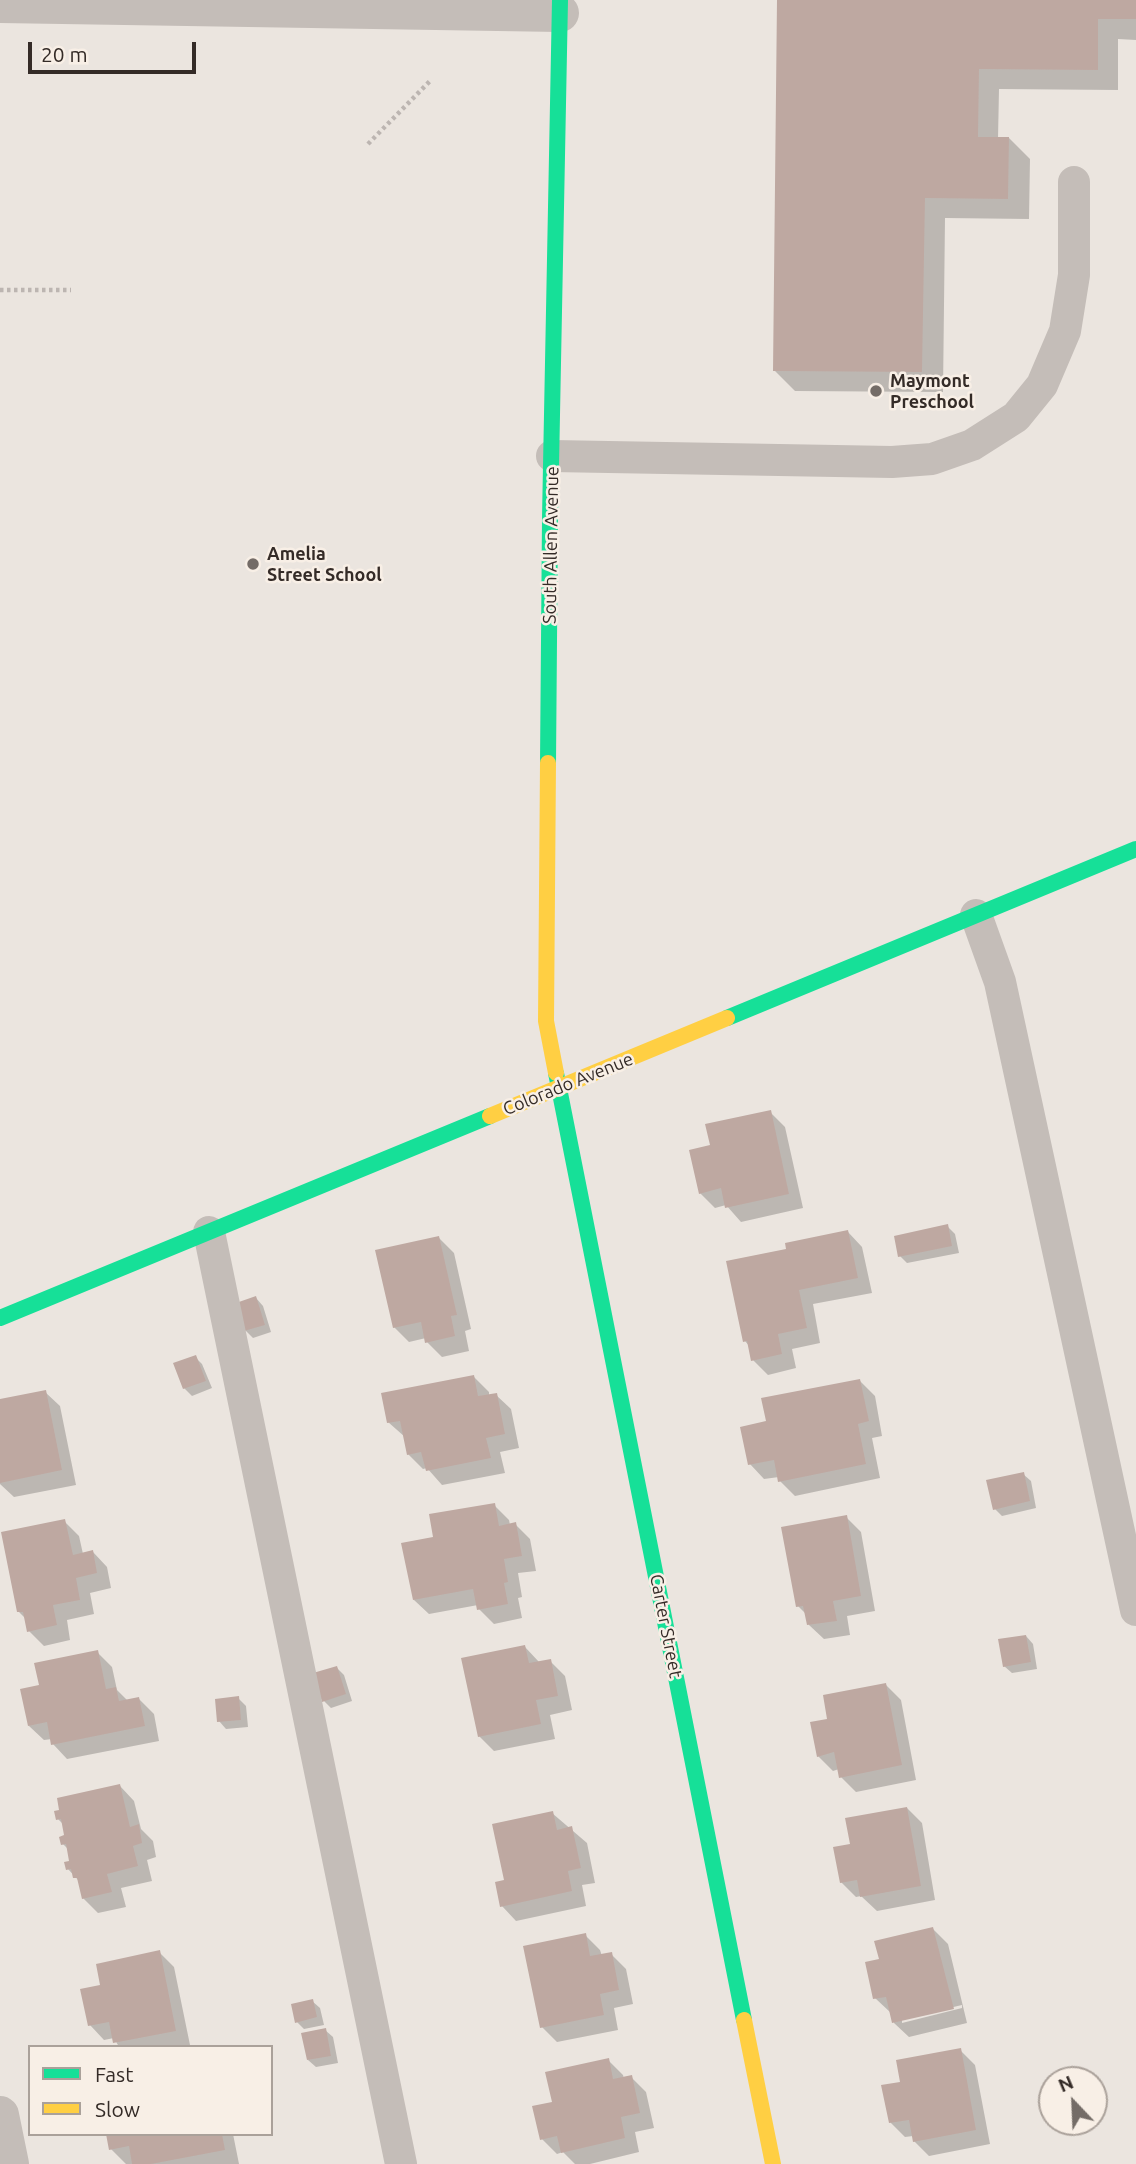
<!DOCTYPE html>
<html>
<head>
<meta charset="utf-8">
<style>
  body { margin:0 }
  #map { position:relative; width:1136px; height:2164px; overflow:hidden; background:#ebe5df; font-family:Ubuntu,sans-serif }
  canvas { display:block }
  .legend { position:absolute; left:28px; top:2045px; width:245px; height:91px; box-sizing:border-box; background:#f8efe6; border:2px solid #aaa19a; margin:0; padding:9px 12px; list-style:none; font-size:21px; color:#342b27 }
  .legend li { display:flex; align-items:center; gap:14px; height:35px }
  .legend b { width:35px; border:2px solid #aaa19a }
  .north { position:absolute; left:1038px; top:2066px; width:70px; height:70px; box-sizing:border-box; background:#f8efe6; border:2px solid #aaa19a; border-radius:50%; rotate:337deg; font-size:19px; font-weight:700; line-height:28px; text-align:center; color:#342b27 }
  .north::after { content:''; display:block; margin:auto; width:24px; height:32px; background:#746c67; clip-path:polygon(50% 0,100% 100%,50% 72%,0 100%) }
  .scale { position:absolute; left:28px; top:42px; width:168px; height:32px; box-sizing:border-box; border:4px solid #342b27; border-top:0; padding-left:9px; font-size:21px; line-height:24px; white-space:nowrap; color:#342b27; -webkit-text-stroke:5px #f8efe6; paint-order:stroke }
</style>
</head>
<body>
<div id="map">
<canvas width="1136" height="2164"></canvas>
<ul class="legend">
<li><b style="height:9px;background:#16e098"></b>Fast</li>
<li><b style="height:9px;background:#ffcf43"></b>Slow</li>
</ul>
<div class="north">N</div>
<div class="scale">20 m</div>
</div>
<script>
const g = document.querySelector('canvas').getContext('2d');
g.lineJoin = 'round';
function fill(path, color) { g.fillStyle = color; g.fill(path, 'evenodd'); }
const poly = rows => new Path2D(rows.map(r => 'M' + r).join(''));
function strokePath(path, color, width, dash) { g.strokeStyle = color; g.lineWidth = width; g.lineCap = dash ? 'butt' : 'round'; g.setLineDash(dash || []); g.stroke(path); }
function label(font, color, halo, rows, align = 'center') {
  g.font = font + ' Ubuntu,sans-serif'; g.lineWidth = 5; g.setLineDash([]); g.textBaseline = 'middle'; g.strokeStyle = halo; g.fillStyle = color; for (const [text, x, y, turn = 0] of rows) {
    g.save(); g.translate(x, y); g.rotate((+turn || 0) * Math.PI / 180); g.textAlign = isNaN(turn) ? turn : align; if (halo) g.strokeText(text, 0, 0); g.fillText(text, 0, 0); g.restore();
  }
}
const shadow = poly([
  [779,0,1136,0,1136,40,1118,39,1118,90,999,89,998,139,1009,138,1030,159,1029,219,945,218,943,392,795,391,774,370],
  [770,1112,785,1127,803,1208,741,1222,726,1205,715,1208,700,1193,712,1147],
  [947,1226,955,1234,959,1253,907,1263,900,1256],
  [848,1232,862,1247,872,1293,813,1304,820,1343,792,1349,796,1368,768,1375,753,1360,750,1347,745,1341,788,1250],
  [439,1238,454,1253,471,1329,465,1331,469,1351,442,1357,427,1342,426,1338,409,1342,394,1327],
  [256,1298,263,1306,271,1332,253,1338,245,1330],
  [195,1357,202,1364,212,1388,192,1396,184,1388],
  [474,1377,489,1392,489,1396,496,1395,511,1409,519,1448,500,1452,505,1473,442,1485,427,1468,423,1469,408,1454,405,1437,388,1422],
  [860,1381,875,1396,882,1436,872,1438,880,1478,795,1496,780,1481,779,1477,764,1479,750,1464,768,1423],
  [45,1392,60,1406,76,1485,14,1497,0,1484,0,1400],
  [1023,1474,1031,1481,1036,1508,1002,1516,995,1509],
  [494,1505,509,1520,510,1525,515,1524,530,1539,536,1571,518,1573,522,1597,518,1598,522,1618,494,1624,479,1609,478,1605,429,1614,414,1600,435,1538],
  [846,1517,861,1532,875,1611,847,1616,850,1635,824,1639,809,1625,807,1615,798,1606],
  [64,1521,79,1536,83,1554,93,1552,107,1567,111,1588,90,1593,94,1614,67,1620,70,1640,44,1646,29,1631,26,1619,19,1612],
  [1026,1636,1033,1644,1037,1669,1012,1673,1004,1666],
  [525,1647,539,1662,550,1661,565,1676,572,1710,550,1715,555,1739,494,1751,479,1736],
  [97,1652,112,1667,117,1690,128,1701,139,1699,154,1714,159,1741,67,1759,53,1744,52,1739,44,1740,29,1726,41,1687],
  [337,1668,344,1675,352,1701,331,1708,324,1701],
  [886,1685,901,1700,916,1780,856,1792,841,1777,839,1769,833,1771,818,1756,829,1720],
  [238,1698,246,1706,248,1727,226,1729,219,1721],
  [120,1786,134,1801,141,1829,153,1841,156,1857,147,1860,152,1881,121,1888,126,1907,98,1913,83,1898,80,1882,68,1869,71,1862,69,1850,63,1844,66,1837,64,1825,58,1819],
  [907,1808,922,1823,935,1900,877,1911,861,1896,856,1897,841,1882,852,1845],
  [552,1813,587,1843,595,1883,582,1885,586,1906,516,1921,502,1906,506,1882],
  [933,1929,948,1944,967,2023,909,2037,894,2023,891,2013,875,1998,881,1961],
  [962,2005,962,2008,902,2023,902,2019],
  [585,1935,600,1950,602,1956,611,1954,626,1969,633,2004,614,2008,618,2030,557,2042,542,2027],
  [159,1952,174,1967,190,2045,119,2047,114,2038,104,2040,90,2025,103,1986],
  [312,2001,320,2008,324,2025,304,2029,297,2022],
  [325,2030,333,2037,338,2063,316,2067,308,2060],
  [960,2050,975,2065,990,2144,929,2156,914,2141,913,2136,905,2137,890,2122,902,2083],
  [608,2060,623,2075,624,2079,631,2077,646,2092,654,2128,635,2132,639,2152,590,2164,575,2164,563,2152,557,2154,542,2139,554,2104],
  [108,2134,233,2134,239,2164,126,2164,111,2149]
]);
const building = poly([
  [777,0,1136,0,1136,19,1098,19,1098,70,979,69,978,137,1009,137,1008,199,925,198,922,372,773,371],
  [771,1110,789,1194,725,1208,721,1188,699,1194,689,1150,710,1145,705,1124],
  [948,1224,952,1246,898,1257,894,1236],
  [848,1230,858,1278,799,1290,807,1328,778,1334,782,1354,751,1361,747,1341,743,1342,726,1261,786,1249,785,1243],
  [439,1236,457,1315,451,1316,455,1336,425,1343,421,1322,393,1328,375,1250],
  [256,1296,265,1325,244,1331,236,1303],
  [196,1355,206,1381,183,1389,173,1363],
  [474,1375,478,1396,497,1393,505,1434,486,1438,491,1458,426,1471,421,1452,407,1455,400,1421,387,1423,381,1393],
  [860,1379,869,1421,858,1424,866,1464,778,1482,774,1460,748,1465,740,1427,766,1421,761,1398],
  [46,1390,62,1470,0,1483,0,1399],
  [1024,1472,1030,1501,993,1510,986,1480],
  [495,1503,499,1526,516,1522,522,1556,504,1559,508,1582,504,1583,508,1604,477,1610,473,1589,413,1600,401,1543,433,1537,429,1514],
  [847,1515,861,1596,833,1601,837,1621,807,1625,803,1606,796,1607,781,1527],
  [65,1519,73,1555,93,1550,97,1573,76,1578,80,1600,53,1605,57,1625,27,1632,23,1612,17,1612,1,1532],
  [1026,1635,1031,1662,1003,1667,998,1639],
  [525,1645,529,1663,551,1659,558,1696,536,1700,541,1724,478,1737,461,1658],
  [98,1650,106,1689,116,1687,119,1701,139,1697,145,1726,51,1745,47,1722,28,1726,20,1689,39,1685,34,1663],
  [337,1666,346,1694,322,1702,313,1673],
  [886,1683,902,1765,839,1778,834,1752,817,1757,810,1722,827,1719,823,1695],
  [239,1696,241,1720,217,1722,215,1699],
  [120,1784,130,1827,139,1824,142,1843,133,1846,138,1866,107,1874,112,1892,82,1899,77,1878,73,1878,71,1869,66,1870,64,1862,69,1861,66,1844,61,1845,59,1837,64,1835,61,1819,56,1820,54,1811,59,1810,57,1798],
  [907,1807,921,1886,860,1897,857,1880,840,1883,833,1847,850,1844,845,1818],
  [553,1811,557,1830,572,1826,581,1868,568,1871,572,1891,500,1907,495,1882,504,1880,492,1824],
  [933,1927,954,2009,892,2023,886,1997,873,1999,865,1962,879,1959,874,1941],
  [586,1933,590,1956,612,1952,619,1990,600,1994,604,2015,540,2028,523,1946],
  [160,1950,176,2031,113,2043,109,2022,88,2026,80,1989,100,1985,96,1964],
  [313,1999,317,2017,295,2023,291,2004],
  [326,2028,331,2056,307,2060,301,2033],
  [961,2048,976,2130,913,2142,909,2120,889,2123,881,2085,900,2082,896,2060],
  [609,2058,613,2079,632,2075,640,2113,621,2117,625,2138,561,2153,557,2136,540,2140,532,2106,552,2102,545,2072],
  [106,2134,222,2134,225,2150,151,2164,132,2164,129,2146,109,2150]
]);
const path = poly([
  [368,144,430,81],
  [0,290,71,290]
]);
const lane = poly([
  [552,456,892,462,932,459,972,445,1016,417,1042,385,1065,331,1074,275,1074,182],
  [976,915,1000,982,1136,1610],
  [209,1232,401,2164]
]);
const street = poly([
  [0,4,560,13],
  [0,2115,10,2164]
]);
const fast = poly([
  [548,763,550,518,560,0],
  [727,1018,1136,849],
  [556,1073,744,2020],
  [0,1318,490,1116]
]);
const slow = poly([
  [548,763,546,1021,556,1073],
  [490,1116,727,1018],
  [744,2020,773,2164]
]);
const markers = [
  [876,391,7,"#746c67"],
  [253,564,7,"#746c67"]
];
const poiNames = [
  ["Maymont",890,381],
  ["Preschool",890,402],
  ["Amelia",267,554],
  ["Street School",267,575]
];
const streetNames = [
  ["South Allen Avenue",551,545,-89],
  ["Colorado Avenue",568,1084,-22],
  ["Carter Street",666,1626,79]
];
fill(shadow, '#0003');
fill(building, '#bea8a1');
strokePath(path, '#bcb5b1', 4.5, [3.5, 3.5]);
strokePath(lane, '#c4bdb8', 32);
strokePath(street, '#c4bdb8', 38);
strokePath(fast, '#16e098', 16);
strokePath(slow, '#ffcf43', 16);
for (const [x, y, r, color] of markers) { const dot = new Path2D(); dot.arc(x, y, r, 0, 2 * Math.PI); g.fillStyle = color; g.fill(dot); strokePath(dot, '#f8efe6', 2.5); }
label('bold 18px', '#342b27', '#f8efe6', poiNames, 'left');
label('18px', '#342b27', '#f8efe6', streetNames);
</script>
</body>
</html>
